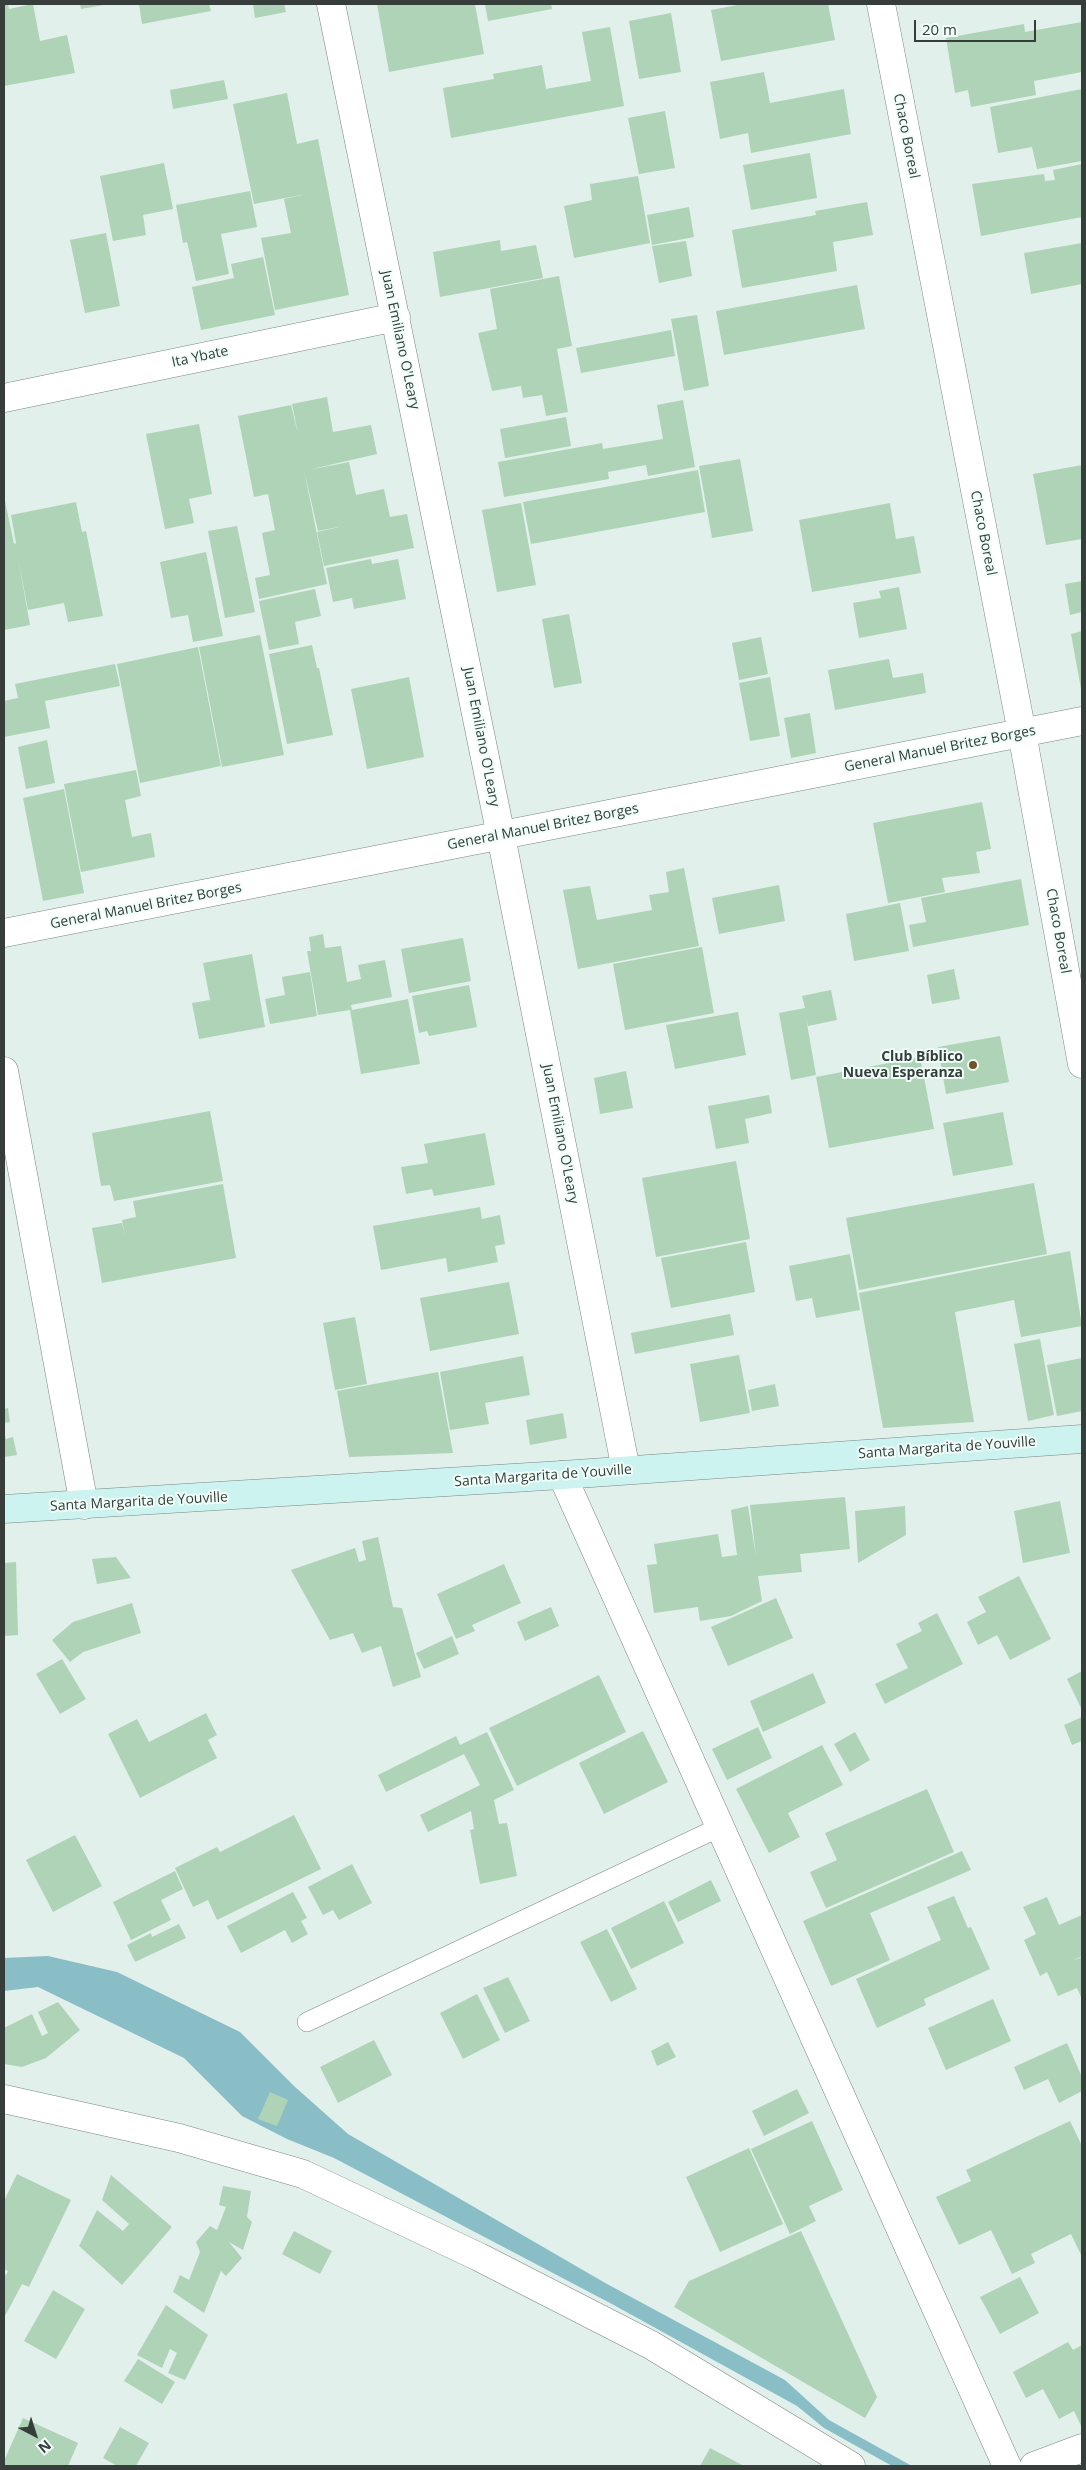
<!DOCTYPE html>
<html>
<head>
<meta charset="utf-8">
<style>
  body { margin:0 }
  #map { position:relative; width:1086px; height:2470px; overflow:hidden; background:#e1f0eb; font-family:"Open Sans",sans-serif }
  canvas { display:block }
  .frame { position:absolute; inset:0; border:5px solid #373d3b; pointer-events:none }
  .north { position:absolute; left:10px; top:2410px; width:50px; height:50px; -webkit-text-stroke:4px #effef8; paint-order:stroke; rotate:140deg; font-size:14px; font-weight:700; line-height:20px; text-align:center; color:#373d3b }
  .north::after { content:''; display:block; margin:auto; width:18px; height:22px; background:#373d3b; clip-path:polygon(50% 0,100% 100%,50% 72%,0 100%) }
  .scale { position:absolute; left:914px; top:20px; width:122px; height:22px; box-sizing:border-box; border:2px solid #373d3b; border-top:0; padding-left:6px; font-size:15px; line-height:18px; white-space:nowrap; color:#373d3b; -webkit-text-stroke:4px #effef8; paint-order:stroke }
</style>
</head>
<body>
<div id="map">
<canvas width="1086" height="2470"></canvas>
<div class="frame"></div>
<div class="north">N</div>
<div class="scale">20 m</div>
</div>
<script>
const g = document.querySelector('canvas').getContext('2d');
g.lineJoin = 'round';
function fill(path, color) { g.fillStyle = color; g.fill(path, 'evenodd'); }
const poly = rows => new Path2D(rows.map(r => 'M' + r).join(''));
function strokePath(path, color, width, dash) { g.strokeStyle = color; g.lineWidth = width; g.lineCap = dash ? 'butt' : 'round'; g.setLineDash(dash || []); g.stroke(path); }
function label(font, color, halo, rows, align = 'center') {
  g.font = font + ' "Open Sans",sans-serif'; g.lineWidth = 4; g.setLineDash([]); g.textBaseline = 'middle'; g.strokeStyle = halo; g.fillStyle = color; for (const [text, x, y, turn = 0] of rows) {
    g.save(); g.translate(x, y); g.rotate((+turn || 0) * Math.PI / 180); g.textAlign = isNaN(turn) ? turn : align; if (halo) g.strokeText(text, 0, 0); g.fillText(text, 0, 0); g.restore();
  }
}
const water = poly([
  [48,1956,117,1972,240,2032,294,2086,348,2134,607,2284,785,2380,829,2420,912,2466,892,2466,824,2428,797,2406,610,2303,334,2158,287,2139,242,2116,184,2058,38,1987,4,1991,4,1958]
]);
const building = poly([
  [4,4,8,4,9,9,33,4,40,41,67,35,75,73,4,86],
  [80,4,104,4,104,5,81,9],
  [139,4,209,4,211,11,142,24],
  [253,4,284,4,286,12,255,18],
  [377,4,475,4,484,54,389,72],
  [485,4,551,4,552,9,488,21],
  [743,4,828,4,835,40,721,61,711,10],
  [671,13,681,72,639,79,629,21],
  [1082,22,1082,72,1034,81,1036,95,971,107,968,90,955,93,946,38,1024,24,1025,32],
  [610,27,624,106,451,138,443,88,494,79,493,74,542,65,546,89,591,81,582,32],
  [764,72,770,103,844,89,851,134,751,153,748,133,720,139,710,82],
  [224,80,228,99,173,109,170,90],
  [1082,89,1082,161,1037,169,1032,147,998,153,990,107],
  [287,93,297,144,318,139,349,295,275,310,261,238,291,233,284,199,306,194,254,204,233,104],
  [665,111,675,168,639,174,628,118],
  [810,153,817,198,751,210,743,165],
  [164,163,173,209,143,215,146,235,113,241,100,176],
  [1082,164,1082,217,981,236,972,184,1044,174,1045,181,1055,180,1053,170],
  [638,176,650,243,574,258,564,206,592,200,590,184],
  [250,191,257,227,221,234,229,274,196,281,187,242,183,243,176,205],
  [867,202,873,235,833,242,837,271,742,288,732,230,816,215,815,211],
  [689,207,694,237,652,245,647,215],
  [106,233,120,306,85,313,70,240],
  [500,240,501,251,536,245,543,278,440,297,433,252],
  [686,241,692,276,659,283,652,246],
  [1082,243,1082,284,1031,294,1024,253],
  [263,257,275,315,201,330,192,287,234,278,231,264],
  [559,276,572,346,557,349,568,412,546,416,542,395,523,398,521,386,492,391,478,333,497,329,490,289],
  [857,285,865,329,724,355,716,311],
  [697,315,709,386,684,391,671,319],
  [671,330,675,356,581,373,576,348],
  [327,397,333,432,371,425,377,454,308,470,349,462,356,495,384,489,390,517,407,514,414,548,324,566,317,532,344,526,318,531,304,470,327,584,259,599,255,578,270,575,262,533,275,530,268,494,254,497,238,416,291,405,298,434,292,404],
  [683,400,695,467,648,476,646,465,608,472,609,479,504,497,498,462,602,443,603,449,663,439,657,405],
  [566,417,571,446,505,458,500,429],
  [199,424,212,494,189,499,194,523,165,529,146,434],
  [740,459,753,531,712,538,699,466],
  [1082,465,1082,539,1046,545,1033,474],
  [698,470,705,512,531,544,523,502],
  [4,496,14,544,16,543,11,515,76,502,82,532,86,531,103,616,68,622,64,603,28,610,18,558,30,625,4,630],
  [521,503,536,585,497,592,482,510],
  [890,503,896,539,914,536,921,573,812,592,799,520],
  [237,526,255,612,225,618,208,531],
  [206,552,223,636,193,642,188,615,171,618,160,562],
  [371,559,372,564,398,559,406,599,354,609,352,598,333,602,326,568],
  [1082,581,1082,612,1070,615,1065,584],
  [899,587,907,629,859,638,853,603,881,598,879,591],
  [315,589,321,616,295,622,299,644,269,650,259,601],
  [569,614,582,683,554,688,542,619],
  [1082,631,1082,689,1081,689,1071,634],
  [260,635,284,755,222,767,199,647],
  [761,637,768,674,739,680,732,643],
  [312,645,317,668,319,668,333,735,287,744,269,654],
  [198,647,221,766,140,783,117,664],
  [889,659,893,678,923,673,926,693,835,710,828,670],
  [115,664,120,686,45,701,50,728,4,737,4,701,18,698,15,684],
  [409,677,424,757,367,769,351,689],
  [770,677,780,736,750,741,739,683],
  [810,713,816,753,791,758,784,718],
  [47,740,55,783,26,789,18,747],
  [136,770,141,796,125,800,132,837,151,833,155,857,81,872,64,784],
  [64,789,84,893,43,901,23,798],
  [982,802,991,849,976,852,980,873,942,878,945,892,888,903,873,823],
  [684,868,699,946,578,969,563,890,590,886,597,920,652,910,649,895,669,892,666,872],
  [1021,879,1029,925,913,947,909,925,926,922,921,898],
  [779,885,785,921,719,934,712,898],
  [900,903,909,951,854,961,846,914],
  [323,934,325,948,341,946,347,982,361,979,358,965,385,960,392,997,351,1005,352,1010,408,999,420,1064,361,1074,350,1010,318,1015,307,951,311,951,309,937],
  [463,938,471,981,409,993,401,949],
  [702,947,714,1013,625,1030,613,964],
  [252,954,265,1027,199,1039,192,1003,210,1000,203,963],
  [954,969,960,999,932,1004,927,975],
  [310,972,317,1016,270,1024,265,999,285,995,282,977],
  [469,985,477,1027,429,1036,427,1031,419,1033,412,996],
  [831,990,837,1020,808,1026,806,1018,816,1075,791,1080,779,1013,805,1008,802,996],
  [738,1012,746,1055,675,1069,666,1025],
  [1000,1036,1009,1082,946,1094,938,1047],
  [920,1057,934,1129,829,1148,816,1077],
  [626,1071,633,1108,600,1114,594,1078],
  [769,1095,772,1113,745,1119,749,1143,716,1149,708,1106],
  [210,1111,223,1181,114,1201,110,1185,101,1186,92,1133],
  [1003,1112,1013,1165,953,1176,943,1123],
  [485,1133,495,1185,434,1196,432,1189,406,1194,401,1167,428,1163,424,1144],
  [736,1161,750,1239,656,1257,642,1178],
  [1034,1183,1047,1254,859,1290,846,1218],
  [223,1184,236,1258,102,1283,92,1228,122,1223,125,1236,122,1220,136,1217,133,1201],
  [480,1207,482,1219,500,1215,505,1244,495,1246,498,1262,448,1272,446,1258,381,1270,373,1226],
  [746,1242,755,1292,671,1308,661,1258],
  [1070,1251,1082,1326,1021,1337,1014,1300,955,1312,974,1422,883,1428,859,1293],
  [850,1254,860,1310,816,1318,812,1298,796,1301,789,1266],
  [509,1282,519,1334,430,1351,420,1298],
  [730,1314,734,1335,635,1354,631,1333],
  [355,1317,367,1384,335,1390,323,1323],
  [1040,1339,1054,1415,1028,1421,1014,1344],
  [739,1355,750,1413,700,1422,690,1364],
  [523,1356,530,1395,485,1403,489,1424,450,1430,440,1372],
  [1082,1358,1082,1411,1057,1416,1047,1365],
  [438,1372,453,1453,349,1457,337,1391],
  [775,1384,779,1406,752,1411,748,1390],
  [8,1408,10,1422,4,1423,4,1409],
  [563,1413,567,1438,530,1445,526,1420],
  [4,1432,6,1439,13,1437,17,1455,4,1457],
  [845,1497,850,1549,800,1554,802,1572,758,1576,762,1601,731,1616,700,1621,698,1607,654,1613,647,1565,657,1564,654,1544,718,1534,722,1557,737,1555,731,1510,748,1506,756,1557,750,1505],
  [1060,1501,1070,1553,1023,1563,1014,1511],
  [905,1506,906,1535,858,1563,855,1511],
  [378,1537,393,1607,402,1608,421,1677,393,1687,381,1646,362,1653,353,1633,330,1640,291,1570,355,1548,359,1562,366,1560,362,1541],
  [116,1557,131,1578,97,1584,92,1559],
  [16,1562,18,1635,4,1636,4,1563],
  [504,1564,521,1603,472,1625,475,1631,456,1639,437,1594],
  [1019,1576,1051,1639,1010,1660,997,1635,978,1645,967,1622,986,1612,978,1597],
  [776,1598,793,1638,728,1666,711,1627],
  [132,1603,141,1633,83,1652,70,1662,52,1640,73,1622],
  [551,1607,559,1626,525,1641,517,1622],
  [937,1613,963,1664,885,1704,875,1684,908,1668,896,1644,922,1631,918,1623],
  [452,1636,459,1654,424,1669,416,1653],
  [62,1659,86,1699,60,1714,36,1674],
  [1082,1671,1082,1710,1067,1679],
  [813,1673,826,1703,763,1732,750,1701],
  [599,1675,626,1732,517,1786,489,1728],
  [206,1713,217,1735,208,1740,217,1758,140,1798,108,1734,137,1719,149,1742],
  [1082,1717,1082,1741,1072,1745,1064,1725],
  [758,1727,772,1758,727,1780,712,1749],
  [643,1731,668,1782,604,1814,579,1763],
  [487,1732,514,1790,494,1800,499,1824,507,1823,517,1876,480,1884,470,1830,474,1829,471,1811,428,1832,420,1815,480,1785,464,1754,386,1792,378,1775,456,1736,460,1745],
  [855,1732,870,1760,850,1772,834,1744],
  [822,1745,843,1785,788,1813,800,1837,769,1853,736,1789],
  [927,1789,954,1852,826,1908,810,1872,837,1860,825,1833],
  [294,1815,321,1869,217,1920,208,1900,193,1907,175,1868,217,1847,220,1852],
  [75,1835,102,1886,53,1912,26,1860],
  [962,1851,971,1870,870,1913,890,1960,831,1986,803,1921],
  [352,1864,372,1903,339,1920,333,1910,323,1915,308,1887],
  [175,1871,183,1889,161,1900,171,1920,131,1940,113,1902],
  [711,1880,721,1901,678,1922,668,1902],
  [293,1892,307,1918,301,1921,308,1934,292,1943,285,1930,241,1953,227,1926],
  [954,1896,968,1928,971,1927,990,1969,924,1999,926,2005,877,2028,856,1979,941,1940,927,1907],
  [1047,1897,1059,1925,1082,1915,1082,1956,1072,1961,1082,1957,1082,1999,1077,1988,1058,1996,1047,1972,1040,1976,1024,1940,1036,1934,1023,1907],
  [664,1901,684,1943,631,1969,611,1928],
  [179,1924,186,1938,135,1962,127,1945,151,1933,152,1937],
  [607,1929,637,1989,611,2002,580,1942],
  [508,1977,530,2021,505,2033,483,1988],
  [477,1994,500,2040,463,2059,440,2013],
  [993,1999,1011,2041,946,2070,928,2028],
  [58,2002,80,2030,46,2058,22,2067,4,2064,4,2028,32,2014,42,2036,48,2033,38,2012],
  [374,2040,392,2075,338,2103,320,2067],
  [668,2042,676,2057,657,2066,651,2051],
  [1067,2043,1082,2077,1082,2091,1059,2103,1048,2079,1024,2090,1014,2067],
  [797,2089,809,2113,764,2136,752,2111],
  [270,2092,288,2100,277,2126,258,2119],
  [812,2121,843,2190,809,2206,816,2221,790,2234,751,2149],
  [1070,2121,1082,2146,1082,2257,1071,2234,1031,2254,1035,2263,1012,2274,991,2230,959,2245,936,2197,971,2181,966,2170],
  [749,2148,783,2224,720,2252,686,2177],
  [17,2174,71,2200,29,2287,22,2284,4,2318,4,2274,6,2275,8,2271,4,2269,4,2201],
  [111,2175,172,2227,122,2285,79,2246,97,2210,123,2231,129,2224,102,2200],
  [223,2186,251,2191,247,2217,252,2222,243,2250,229,2242,242,2258,226,2276,221,2271,204,2313,173,2292,180,2275,189,2280,200,2252,196,2242,210,2226,217,2230,226,2207,219,2205],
  [294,2231,332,2251,320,2274,282,2254],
  [801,2231,877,2397,865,2418,674,2307,689,2281],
  [1020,2277,1039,2313,1000,2334,980,2297],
  [53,2290,85,2309,56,2359,24,2341],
  [166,2305,208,2335,185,2380,168,2373,177,2353,170,2349,162,2368,137,2355],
  [1068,2342,1073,2350,1082,2345,1082,2428,1074,2411,1059,2419,1043,2389,1026,2398,1013,2372],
  [138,2359,175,2382,162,2404,124,2381],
  [23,2418,78,2443,68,2466,4,2466,4,2461],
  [120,2427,149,2443,136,2466,117,2466,103,2458],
  [710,2448,744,2466,700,2466]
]);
const lane = poly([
  [307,2022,720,1827]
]);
const street = poly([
  [331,4,501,836,626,1470],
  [881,4,1022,733,1082,1064],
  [4,398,396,317],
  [4,933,1082,721],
  [4,1071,84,1505],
  [562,1475,1007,2466],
  [4,2099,179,2138,303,2174,479,2257,651,2345,851,2466],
  [1034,2466,1082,2448]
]);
const secondary = poly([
  [4,1509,562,1475,1082,1439]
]);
const markers = [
  [973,1065,5,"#705226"]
];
const streetNames = [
  ["Chaco Boreal",906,136,79],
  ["Juan Emiliano O'Leary",400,340,78],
  ["Ita Ybate",200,357,-12],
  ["Chaco Boreal",983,533,79],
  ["Juan Emiliano O'Leary",481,737,79],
  ["General Manuel Britez Borges",940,749,-11],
  ["General Manuel Britez Borges",543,827,-11],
  ["General Manuel Britez Borges",146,906,-11],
  ["Chaco Boreal",1058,931,80],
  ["Juan Emiliano O'Leary",560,1134,79],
  ["Santa Margarita de Youville",947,1448,-4],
  ["Santa Margarita de Youville",543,1476,-4],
  ["Santa Margarita de Youville",139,1502,-3]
];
const poiNames = [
  ["Club Bíblico",963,1057],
  ["Nueva Esperanza",963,1073]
];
fill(water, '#8abec7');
fill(building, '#afd3b7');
strokePath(lane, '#7a8782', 20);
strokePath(street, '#7a8782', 29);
strokePath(secondary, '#7a8782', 29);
strokePath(lane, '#fff', 19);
strokePath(street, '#fff', 28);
strokePath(secondary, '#cdf3f1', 28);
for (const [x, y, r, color] of markers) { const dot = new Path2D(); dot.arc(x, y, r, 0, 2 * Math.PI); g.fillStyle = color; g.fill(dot); strokePath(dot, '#effef8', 2); }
label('14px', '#373d3b', '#effef8', streetNames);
label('bold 14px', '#373d3b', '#effef8', poiNames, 'right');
</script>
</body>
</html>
